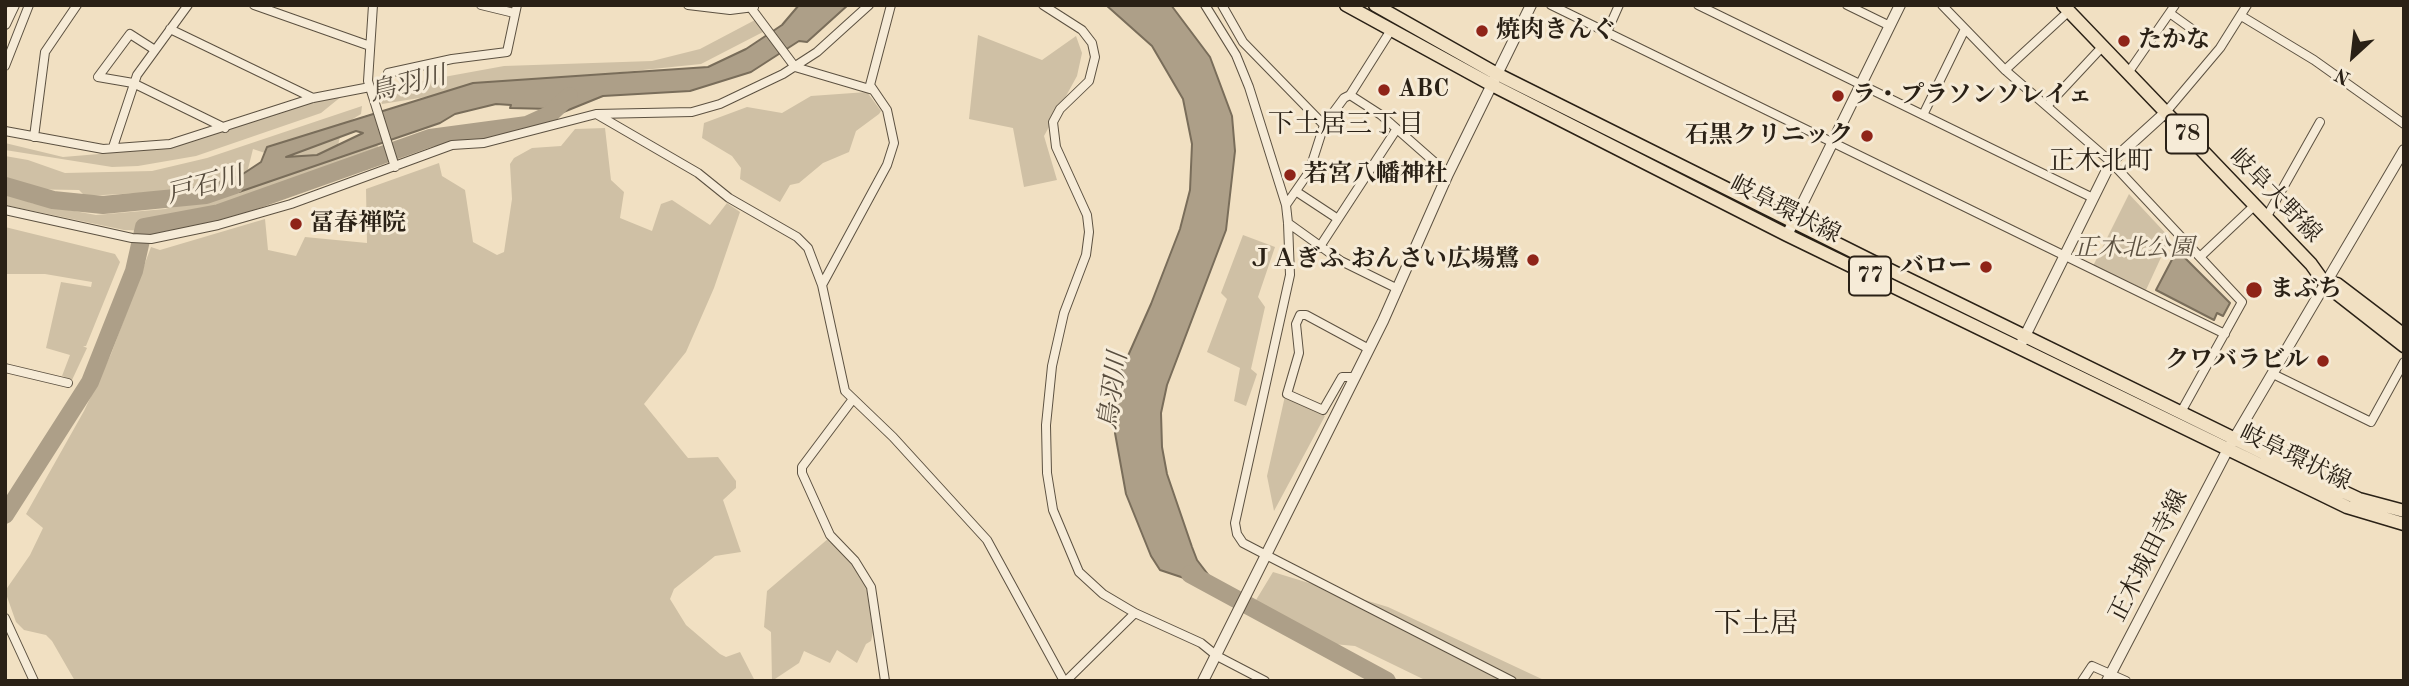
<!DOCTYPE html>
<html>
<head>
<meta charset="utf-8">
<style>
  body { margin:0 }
  #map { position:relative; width:2409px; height:686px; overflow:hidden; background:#f1e0c2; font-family:"Old Standard TT",serif }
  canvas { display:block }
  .frame { position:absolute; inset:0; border:7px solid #2a2116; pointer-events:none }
  .north { position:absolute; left:2318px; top:21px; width:70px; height:70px; -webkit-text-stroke:5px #f6ebd7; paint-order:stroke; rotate:207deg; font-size:19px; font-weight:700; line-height:28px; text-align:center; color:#2a2116 }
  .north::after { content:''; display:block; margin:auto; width:24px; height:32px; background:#2a2116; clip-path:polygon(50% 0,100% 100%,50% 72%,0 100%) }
</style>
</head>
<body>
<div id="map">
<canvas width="2409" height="686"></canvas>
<div class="frame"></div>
<div class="north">N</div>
</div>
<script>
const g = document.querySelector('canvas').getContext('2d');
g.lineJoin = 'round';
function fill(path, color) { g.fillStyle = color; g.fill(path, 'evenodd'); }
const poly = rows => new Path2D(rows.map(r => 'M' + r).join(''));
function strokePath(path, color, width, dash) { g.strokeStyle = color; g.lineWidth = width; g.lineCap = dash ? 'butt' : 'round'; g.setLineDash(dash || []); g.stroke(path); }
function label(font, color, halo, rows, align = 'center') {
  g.font = font + ' "Old Standard TT","Noto Serif JP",serif'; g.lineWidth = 6; g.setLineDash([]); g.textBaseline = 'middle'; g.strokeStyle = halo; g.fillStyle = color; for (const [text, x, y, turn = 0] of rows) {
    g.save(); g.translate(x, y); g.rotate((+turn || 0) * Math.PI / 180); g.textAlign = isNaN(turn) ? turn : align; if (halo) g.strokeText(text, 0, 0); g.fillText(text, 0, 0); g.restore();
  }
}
const green = poly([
  [755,20,763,32,701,64,507,84,382,104,378,89,504,66,652,61,700,49],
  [978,35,1042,60,1076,36,1082,53,1077,76,1044,136,1057,180,1024,187,1013,128,969,119],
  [867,92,881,111,879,114,856,131,849,152,823,163,799,183,790,185,780,202,740,179,741,168,732,156,702,138,704,123,747,107,782,113,811,96],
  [342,96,321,113,196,156,138,166,112,167,5,150,5,143,63,157,135,151,217,133,323,98],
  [362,106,361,114,343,125,337,149,312,160,292,162,253,149,246,177,194,190,85,196,79,190,14,189,5,184,5,156,28,160,65,173,152,171,207,158],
  [605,128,611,180,624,192,620,218,652,231,661,204,672,200,710,225,727,203,740,212,714,288,686,352,644,404,688,458,718,457,736,481,736,488,723,500,741,552,715,556,674,589,670,599,686,625,720,654,726,657,740,652,755,681,75,681,52,641,46,635,24,630,16,622,5,591,30,555,43,528,26,514,84,411,111,354,151,247,160,250,265,219,268,250,296,256,305,237,367,243,366,189,439,163,442,176,465,190,473,242,497,255,504,252,512,199,510,164,514,158,532,148,561,146,575,129],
  [377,144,384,164,236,212,151,231,124,230,5,205,5,189,31,203,96,215,165,209],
  [2129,194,2170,238,2146,290,2093,266],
  [5,227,115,254,120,262,86,346,83,346,87,348,72,380,62,376,70,355,46,348,61,282,91,287,92,282,45,274,5,274],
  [1243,235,1275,247,1258,297,1265,307,1251,369,1257,374,1246,406,1234,401,1240,368,1207,352,1227,299,1221,293],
  [1285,396,1325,416,1274,511,1267,476],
  [829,538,865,579,873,632,871,641,866,644,857,663,837,650,830,663,804,651,799,663,772,681,771,632,764,627,767,591],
  [1273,572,1388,607,1546,681,1427,681,1355,646,1333,644,1253,605]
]);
const water = poly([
  [799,5,848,5,807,42,799,41,751,72,690,91,603,96,561,113,550,109,510,108,511,105,496,104,455,114,440,123,239,192,214,193,261,162,267,147,473,83,708,67,746,49,782,25,799,5],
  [356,131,363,133,317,155,286,157,356,131],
  [1106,5,1171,5,1210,57,1232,116,1235,151,1226,230,1167,385,1161,413,1162,447,1167,474,1192,547,1197,560,1213,581,1229,593,1160,570,1151,556,1126,494,1115,433,1119,376,1151,304,1180,229,1190,190,1192,144,1183,99,1152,46,1106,5],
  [2177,250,2230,303,2223,316,2217,313,2214,320,2156,290,2177,250]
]);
const river = poly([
  [5,186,53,200,103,205,206,195,235,185],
  [5,515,90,382,134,271,144,227,219,213,430,138,527,125,549,115,569,96],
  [1190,574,1387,681]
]);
const minor = poly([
  [254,5,370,46],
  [373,5,368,81,395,167],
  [481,5,514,13],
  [688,5,730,10,754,7],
  [1043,5,1082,30,1092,43,1095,57,1089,81,1060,109,1053,122,1056,147,1087,215,1089,232,1086,255,1064,313,1052,366,1046,425,1047,473,1053,510,1079,572,1103,594,1135,613,1201,643,1217,656,1265,681],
  [1205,5,1236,55,1249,87,1286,205,1288,223,1290,275,1235,523,1237,534,1243,543,1268,556,1512,681],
  [1222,5,1243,42,1324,125],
  [1551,5,2225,334],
  [1698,5,2093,198],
  [1847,5,1890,26],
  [1942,5,2005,70,2111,162,2242,302,2181,412],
  [751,8,795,67,873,90],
  [2171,14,2196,32],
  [2243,17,2314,60,2404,124],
  [170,29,313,98],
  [1607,32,1619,5],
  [155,50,130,34,98,77,133,83,225,128],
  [5,66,29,5],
  [2005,70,2069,11],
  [388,73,452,59,507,52,517,5],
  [2128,73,2175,5],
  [1350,95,1381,115,1448,174],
  [2047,106,2103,46],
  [2166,112,2220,48,2247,5],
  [598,115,698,173,729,198,797,237,808,248,822,285,845,391,893,437,987,540,1064,681],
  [1923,115,1965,29],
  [5,131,103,149,170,144,313,98,370,87],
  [34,137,45,52,77,5],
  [113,147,137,75,188,5],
  [1297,192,1338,219],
  [1286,205,1309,172,1324,125,1344,98,1350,95,1391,30],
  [5,210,132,238,151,239,218,225,291,204,452,145,484,143,596,114,692,112,720,104,783,74,817,52,869,5],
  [2266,218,2320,122],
  [1288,223,1341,261,1398,289],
  [1319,248,1396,130],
  [2201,256,2254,206],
  [822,285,887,165,894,143,887,110,870,85,891,5],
  [5,368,68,383],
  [2273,374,2371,422,2404,362],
  [1355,377,1342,377,1323,410,1287,394,1299,353,1296,324,1300,315,1306,315,1369,349],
  [853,399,802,467,802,473,830,535,855,561,871,587,885,681],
  [5,618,34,681],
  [1066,681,1135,613],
  [2082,681,2092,666,2126,681]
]);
const tertiary = poly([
  [5,24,14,5],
  [1787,235,1900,5],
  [2022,342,2111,162,2166,112],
  [1203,681,1383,321,1448,174,1531,5],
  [2107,681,2228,449,2404,150]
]);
const primary = poly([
  [1346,5,1492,85,1787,235,2347,507,2404,524],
  [1375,5,1497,74,1896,273,2329,485,2359,499,2404,511],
  [2063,5,2311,264,2326,285,2404,346],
  [2337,284,2404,335]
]);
const markers = [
  [1482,31,7,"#8f2418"],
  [2124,41,7,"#8f2418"],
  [1384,90,7,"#8f2418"],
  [1838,96,7,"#8f2418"],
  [1867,136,7,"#8f2418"],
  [1290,175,7,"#8f2418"],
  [296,224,7,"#8f2418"],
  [1533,260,7,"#8f2418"],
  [1986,267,7,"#8f2418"],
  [2254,290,9,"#8f2418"],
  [2323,361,7,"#8f2418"]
];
const shields = [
  [2187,134,42],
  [1870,276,42]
];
const shieldNames = [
  ["78",2187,134],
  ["77",1870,276]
];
const poiNames = [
  ["焼肉きんぐ",1496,31],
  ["たかな",2138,41],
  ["ABC",1398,90],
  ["ラ・プラソンソレイェ",1852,96],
  ["石黒クリニック",1853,136,"right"],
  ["若宮八幡神社",1304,175],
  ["冨春禅院",310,224],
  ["ＪＡぎふ おんさい広場鷺",1519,260,"right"],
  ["バロー",1972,267,"right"],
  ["まぶち",2270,290],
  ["クワバラビル",2309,361,"right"]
];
const streetNames = [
  ["岐阜大野線",2275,196,46],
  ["岐阜環状線",1785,210,27],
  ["岐阜環状線",2295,458,26],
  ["正木城田寺線",2149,556,-63]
];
const parkNames = [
  ["正木北公園",2134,249]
];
const waterNames = [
  ["鳥羽川",408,85,-14],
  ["戸石川",205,186,-15],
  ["鳥羽川",1114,391,-82]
];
const neighbourhoodNames = [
  ["下土居三丁目",1346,125],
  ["正木北町",2101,162]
];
const quarterNames = [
  ["下土居",1756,625]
];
fill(green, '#cfc0a5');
fill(water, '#ad9f88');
strokePath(water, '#796d5a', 2);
strokePath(river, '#ad9f88', 18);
strokePath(minor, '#5c5141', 10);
strokePath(tertiary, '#5c5141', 12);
strokePath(primary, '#2a2116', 15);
strokePath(minor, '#f6ebd7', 8);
strokePath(tertiary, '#f6ebd7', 10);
strokePath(primary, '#f1e0c2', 12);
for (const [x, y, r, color] of markers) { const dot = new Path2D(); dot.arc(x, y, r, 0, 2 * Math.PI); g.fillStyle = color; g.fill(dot); strokePath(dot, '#f6ebd7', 2.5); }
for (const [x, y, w] of shields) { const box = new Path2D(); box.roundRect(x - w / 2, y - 19.5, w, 39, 5); g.fillStyle = '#f6ebd7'; g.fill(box); strokePath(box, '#2a2116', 2); }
label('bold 23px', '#2a2116', null, shieldNames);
label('bold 24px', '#2a2116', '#f6ebd7', poiNames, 'left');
label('24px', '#2a2116', '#f6ebd7', streetNames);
label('italic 24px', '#5c5141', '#f6ebd7', parkNames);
label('italic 26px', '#584d3e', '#f6ebd7', waterNames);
label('26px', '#2a2116', '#f6ebd7', neighbourhoodNames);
label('28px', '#2a2116', '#f6ebd7', quarterNames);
</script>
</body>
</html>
